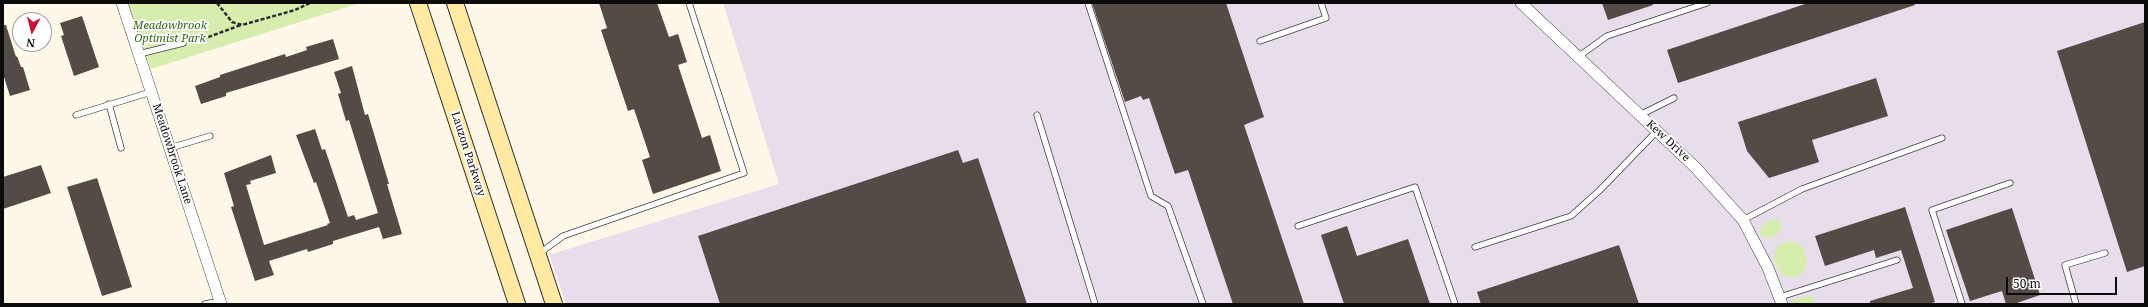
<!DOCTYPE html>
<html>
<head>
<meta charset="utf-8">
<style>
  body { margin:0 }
  #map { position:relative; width:2148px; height:307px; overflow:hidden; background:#fff8e8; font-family:"Noto Serif",serif }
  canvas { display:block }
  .frame { position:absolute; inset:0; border:4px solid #0b0b0b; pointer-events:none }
  .north { position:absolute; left:12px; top:12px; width:40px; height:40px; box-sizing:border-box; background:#fff; border:1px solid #9d9d9d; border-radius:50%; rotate:187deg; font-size:11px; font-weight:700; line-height:16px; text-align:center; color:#0b0b0b }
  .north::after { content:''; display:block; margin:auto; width:14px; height:18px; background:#c71635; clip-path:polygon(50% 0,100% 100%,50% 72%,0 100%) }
  .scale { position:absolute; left:2006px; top:277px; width:111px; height:18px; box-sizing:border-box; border:2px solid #0b0b0b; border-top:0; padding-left:5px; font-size:12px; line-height:14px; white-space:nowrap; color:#0b0b0b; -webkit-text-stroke:3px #fff; paint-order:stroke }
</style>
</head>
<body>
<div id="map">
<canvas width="2148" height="307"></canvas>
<div class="frame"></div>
<div class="north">N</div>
<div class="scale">50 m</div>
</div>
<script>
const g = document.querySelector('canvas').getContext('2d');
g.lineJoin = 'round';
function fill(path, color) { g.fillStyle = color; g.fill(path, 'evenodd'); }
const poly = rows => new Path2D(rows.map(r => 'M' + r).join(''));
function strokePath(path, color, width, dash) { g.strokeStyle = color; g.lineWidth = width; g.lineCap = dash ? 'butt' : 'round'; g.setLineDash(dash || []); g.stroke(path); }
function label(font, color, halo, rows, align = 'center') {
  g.font = font + ' "Noto Serif",serif'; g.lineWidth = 4; g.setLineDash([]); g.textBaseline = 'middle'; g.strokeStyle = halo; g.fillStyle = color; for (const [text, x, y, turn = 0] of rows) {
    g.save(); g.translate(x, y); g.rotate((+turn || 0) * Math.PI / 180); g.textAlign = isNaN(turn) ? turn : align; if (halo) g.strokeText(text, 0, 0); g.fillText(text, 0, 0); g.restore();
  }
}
const industrial = poly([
  [723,3,2145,3,2145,304,566,304,549,255,779,184]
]);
const green = poly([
  [128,3,360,3,151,69],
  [1779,219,1782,230,1771,238,1760,236,1761,227,1768,221],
  [1788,241,1797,243,1804,249,1807,262,1804,272,1795,277,1782,275,1773,259,1778,246],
  [1812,295,1815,304,1794,304,1792,300]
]);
const building = poly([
  [599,3,657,3,669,37,678,34,687,62,678,65,702,138,710,135,721,171,653,194,642,160,650,157,634,109,628,111,601,30,607,28],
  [1092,3,1226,3,1264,117,1244,125,1304,304,1233,304,1188,170,1175,174,1149,98,1143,100,1141,96,1125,102],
  [1602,3,1653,3,1653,5,1608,20],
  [1808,3,1914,3,1915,5,1678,83,1667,50],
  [82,16,99,67,74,76,61,36,64,35,60,23],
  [2145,22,2145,266,2127,272,2057,51],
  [3,25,6,25,16,57,17,56,21,67,23,67,30,90,10,96,3,74],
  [333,39,339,59,226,93,226,96,201,104,195,86,220,77,220,75,285,54,286,57,307,50,306,47],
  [352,66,365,115,368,114,389,184,387,184,402,234,383,239,379,227,333,241,333,244,308,252,307,249,269,261,274,275,255,281,231,207,234,206,224,173,271,155,276,173,250,181,251,184,246,185,264,245,328,225,327,224,330,223,316,182,314,183,296,135,315,129,322,150,325,149,348,217,354,215,356,220,378,213,349,120,346,121,338,94,341,93,334,72],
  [1876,78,1888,116,1812,140,1819,162,1769,178,1747,151,1738,122],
  [958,150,963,163,978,158,1027,304,720,304,698,236],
  [41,165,51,193,3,209,3,177],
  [97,178,132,287,102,296,67,187],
  [1905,207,1935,302,1928,304,1870,304,1870,301,1913,288,1901,250,1876,258,1874,250,1825,266,1815,236],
  [2012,208,2040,295,2014,304,2006,304,2002,291,1970,301,1946,230],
  [1347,226,1357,256,1408,239,1430,304,1344,304,1321,235],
  [1619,245,1639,304,1481,304,1477,292]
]);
const path = poly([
  [217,3,232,22,242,25,295,10,310,3],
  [191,42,203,39,241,25]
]);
const lane = poly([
  [1088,3,1151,196,1168,206,1203,304],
  [1260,41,1326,18,1321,3],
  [139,54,183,43],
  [1578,57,1607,36,1707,3],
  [109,104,121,148],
  [76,115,151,92],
  [1037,115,1095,304],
  [1640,115,1674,98],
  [170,148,210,136],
  [1743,220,1802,189,1942,138],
  [1298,226,1415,187,1455,304],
  [1475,247,1571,216,1600,190,1657,131],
  [540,253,563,236,744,173,689,3],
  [1780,297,1897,260],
  [205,304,220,301],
  [1962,304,1932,210,2010,183],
  [2076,304,2065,265,2105,253]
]);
const street = poly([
  [122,3,221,304],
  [1521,3,1696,168,1743,220,1768,268,1782,304]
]);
const secondary = poly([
  [418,3,517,304],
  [455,3,554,304]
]);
const parkNames = [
  ["Meadowbrook",170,26],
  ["Optimist Park",170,39]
];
const streetNames = [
  ["Kew Drive",1668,141,43],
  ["Meadowbrook Lane",172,154,72],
  ["Lauzon Parkway",468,154,72]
];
fill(industrial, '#e8ddeb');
fill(green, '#d7edae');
fill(building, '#544a46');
strokePath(lane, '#3e3e3e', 7);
strokePath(street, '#3e3e3e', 12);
strokePath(secondary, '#2d2d2d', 18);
strokePath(path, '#2d2d2d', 2.5, [4, 2]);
strokePath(lane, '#fff', 5.5);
strokePath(street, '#fff', 11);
strokePath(secondary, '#ffe9a3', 16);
label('italic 11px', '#316716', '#fff', parkNames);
label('11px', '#0b0b0b', '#fff', streetNames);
</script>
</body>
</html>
